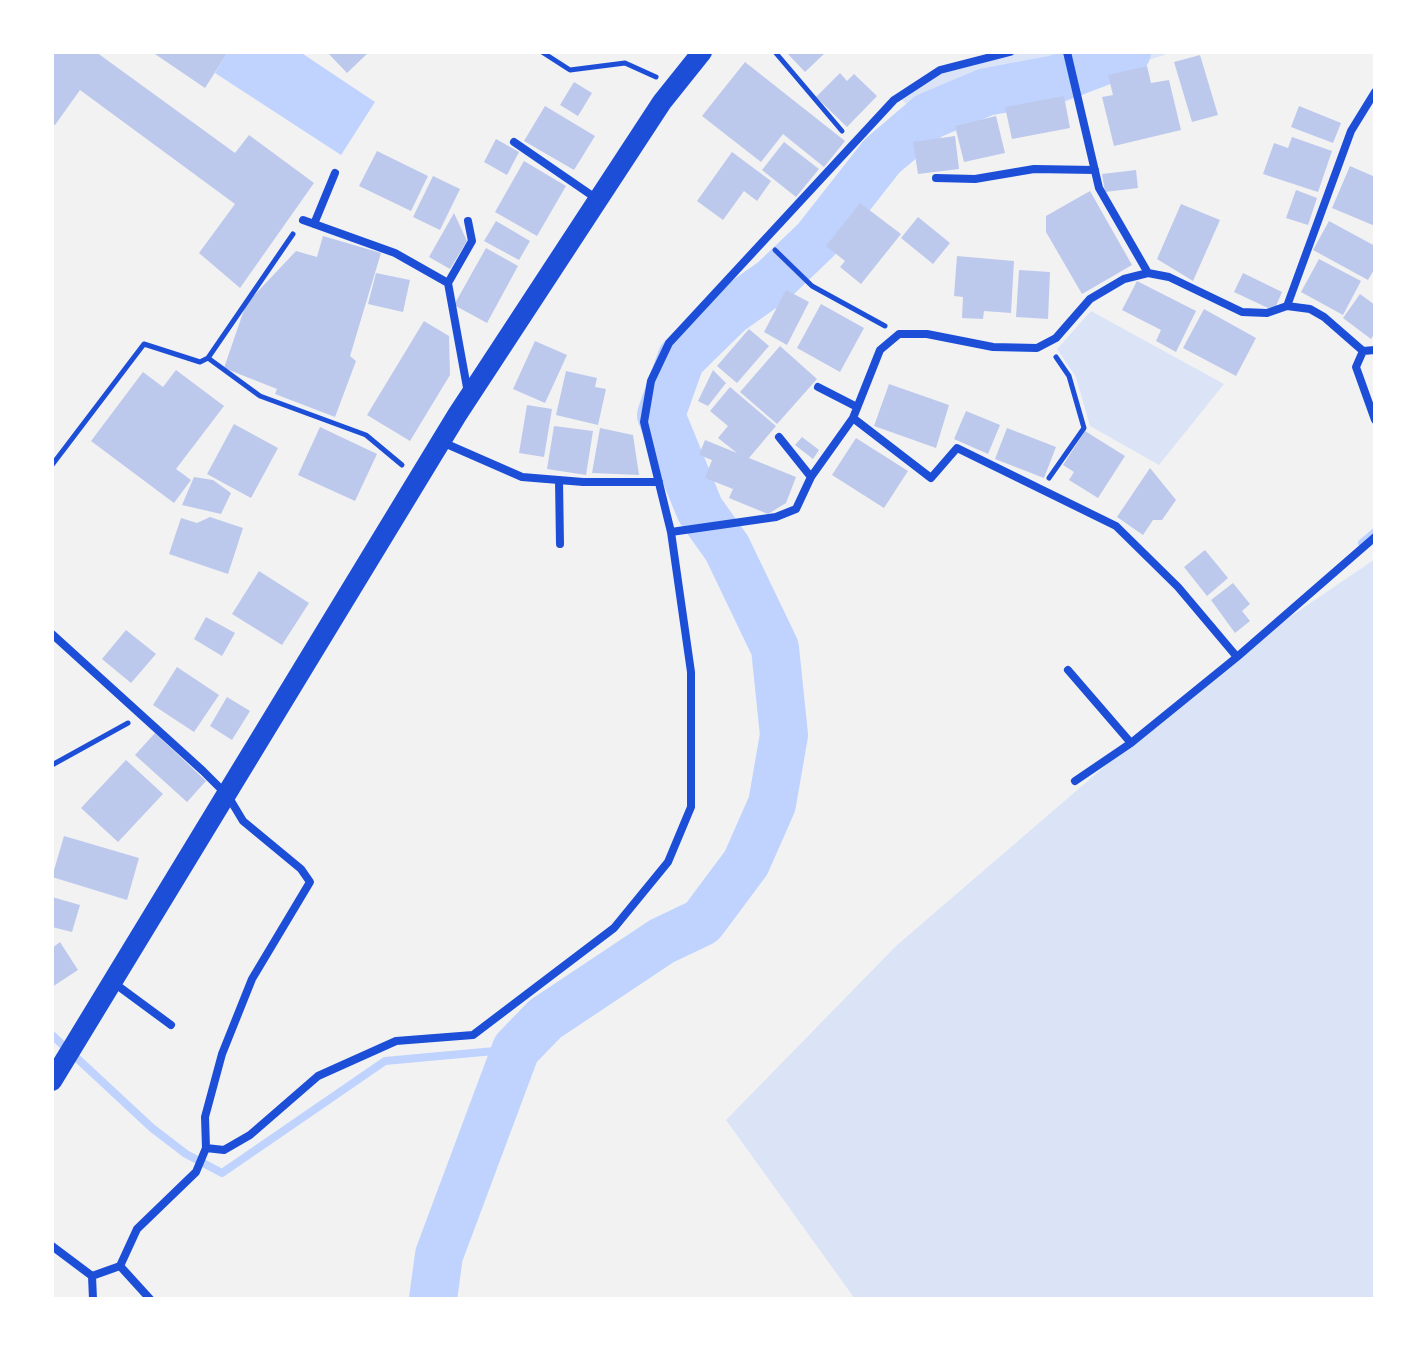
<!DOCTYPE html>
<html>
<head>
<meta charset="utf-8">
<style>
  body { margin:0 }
  #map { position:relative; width:1427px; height:1351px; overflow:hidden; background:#f2f2f2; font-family:"Open Sans",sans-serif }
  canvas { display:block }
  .frame { position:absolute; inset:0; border:54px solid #fff; pointer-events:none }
</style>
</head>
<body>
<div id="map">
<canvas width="1427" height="1351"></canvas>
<div class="frame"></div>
</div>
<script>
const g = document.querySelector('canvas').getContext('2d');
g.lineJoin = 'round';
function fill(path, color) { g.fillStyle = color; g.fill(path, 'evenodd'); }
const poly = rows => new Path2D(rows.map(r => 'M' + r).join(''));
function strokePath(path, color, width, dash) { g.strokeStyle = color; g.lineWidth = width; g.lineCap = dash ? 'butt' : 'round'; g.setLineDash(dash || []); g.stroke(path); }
const green = poly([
  [1010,52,1173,52,1115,71,1075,92,989,104,934,130,899,97,939,71],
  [1091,311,1224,384,1159,465,1090,426,1076,377,1057,349],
  [1375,559,1375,1299,855,1299,726,1120,896,946,1234,655]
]);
const water = poly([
  [228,52,300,52,375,102,341,155,215,73]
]);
const stream = poly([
  [1362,543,1375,532],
  [52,1035,152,1128,186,1154,222,1173,385,1061,516,1049]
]);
const river = poly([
  [433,1299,439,1255,516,1049,545,1019,662,941,702,922,746,863,772,804,784,735,775,648,727,548,700,510,661,415,681,359,729,312,773,281,816,240,882,156,929,116,986,92,1056,79,1127,52]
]);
const building = poly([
  [54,52,96,52,235,153,249,135,314,183,240,288,199,253,235,204,80,90,55,125,52,124],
  [152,52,228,52,205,88],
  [327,52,369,52,347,73],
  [786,52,826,52,805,72],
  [1200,55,1218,115,1192,122,1174,62],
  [745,62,845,141,824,167,783,134,761,162,702,116],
  [1147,66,1151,83,1169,80,1181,130,1114,146,1102,97,1113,95,1108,75],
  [840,73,847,81,854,74,877,96,847,127,816,97],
  [574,82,592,93,578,116,560,105],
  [1064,96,1070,128,1012,139,1005,107],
  [545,106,595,136,574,170,524,141],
  [1299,106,1341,123,1333,143,1291,127],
  [996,116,1005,153,964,162,955,126],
  [955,136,959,169,918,174,913,142],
  [1292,137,1332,151,1318,192,1263,174,1274,143,1288,148],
  [496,139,519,152,507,175,484,162],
  [784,142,819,169,796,197,762,170],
  [377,151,428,176,411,211,359,186],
  [732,152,771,181,757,201,744,191,723,220,697,201],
  [524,161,566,186,537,236,495,212],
  [1350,166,1375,177,1375,226,1332,208],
  [1136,170,1138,188,1105,192,1102,174],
  [433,176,460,189,440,230,413,217],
  [1296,190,1317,198,1308,225,1286,218],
  [1090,191,1132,265,1082,294,1046,232,1046,216],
  [860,203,901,234,861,284,840,267,845,261,826,246],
  [1181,204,1220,220,1193,281,1157,259],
  [454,213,467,241,450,269,429,257],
  [918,217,950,243,933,264,901,238],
  [496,221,530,241,519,260,484,241],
  [1329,221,1375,246,1375,268,1368,280,1313,250],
  [323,236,381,253,350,356,356,361,335,417,275,394,277,389,224,368,246,304,296,251,317,257],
  [486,248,518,266,487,323,454,305],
  [957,256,1014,261,1011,313,984,311,983,319,962,318,963,297,954,296],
  [1319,259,1361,281,1343,315,1301,292],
  [1019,270,1050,272,1048,319,1016,317],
  [376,273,410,280,403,312,368,304],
  [1243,273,1282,292,1276,306,1268,308,1234,292],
  [1137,281,1196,311,1176,352,1156,341,1161,330,1122,310],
  [786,290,809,302,787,345,764,332],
  [1360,294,1375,305,1375,333,1371,339,1343,318],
  [821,304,864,328,840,372,797,348],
  [1204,309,1256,338,1236,376,1183,348],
  [424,321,449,336,450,375,410,441,367,415],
  [749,329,769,346,737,383,717,366],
  [535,341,567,355,545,403,513,389],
  [780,346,817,379,777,424,740,392],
  [176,370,224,406,176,469,191,480,174,503,91,441,143,372,163,387],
  [713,370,726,383,708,406,698,401],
  [566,371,597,378,595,387,606,389,598,425,556,415],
  [889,384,949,405,936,448,874,426],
  [730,387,776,426,749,458,796,477,786,503,768,514,729,498,733,489,705,478,712,460,699,455,705,440,737,453,718,438,728,426,710,411],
  [527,405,552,409,544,457,519,453],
  [966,411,1000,425,988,454,954,439],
  [234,424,278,448,251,498,207,474],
  [554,426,593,431,586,475,547,469],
  [320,427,377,454,355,501,298,475],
  [600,428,633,435,639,475,592,473],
  [1007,428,1056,447,1044,478,995,459],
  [1085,431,1125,456,1098,498,1069,480,1074,472,1063,465],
  [802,437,819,450,813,459,795,445],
  [856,438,908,471,884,508,832,475],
  [1150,468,1176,500,1162,520,1153,520,1143,535,1117,517],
  [194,477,213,480,231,493,221,514,182,505],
  [210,517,243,528,228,574,169,554,181,518,197,523],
  [1205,550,1228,578,1207,596,1184,567],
  [259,571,309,603,282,645,232,614],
  [1233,583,1250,604,1242,611,1250,621,1235,633,1211,600],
  [206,617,235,633,222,656,194,639],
  [126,630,156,654,131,683,102,659],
  [177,667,219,695,194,732,153,705],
  [227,697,250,711,232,740,210,726],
  [155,733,206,781,187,802,135,755],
  [126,760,163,794,118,842,81,808],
  [64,836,139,858,127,900,52,877],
  [52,897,80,905,72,932,52,927],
  [60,942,78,970,52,987,52,948]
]);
const path = poly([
  [542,52,570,70,625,63,656,77],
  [775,52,842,131],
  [775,250,812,286,885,326],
  [208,358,293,234],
  [52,465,144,344,200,362,208,358,260,396,366,435,402,465],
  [1049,478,1084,428,1069,376,1056,357],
  [52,765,128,723]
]);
const minor = poly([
  [1067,52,1099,188,1148,273],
  [514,142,597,199],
  [936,178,975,179,1034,169,1095,170],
  [303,220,395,253,448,283,468,393],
  [314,224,335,173],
  [448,283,472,241,468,221],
  [1287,306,1351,131,1375,92],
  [1363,351,1356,367,1375,420],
  [818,387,857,407],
  [853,418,931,478,957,448,1116,526,1178,587,1237,657],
  [779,437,811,477],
  [442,442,522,477,583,482,659,482],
  [559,480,560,544],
  [671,532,776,517,796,509,811,477,853,418,880,350,899,334,927,334,993,347,1037,348,1056,338,1090,299,1124,279,1148,273,1169,277,1242,312,1267,313,1287,306,1310,309,1324,317,1363,351,1375,350],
  [52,634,203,771,228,796,243,821,301,869,310,882,252,979,222,1054,205,1117,206,1148,224,1150,250,1135,318,1076,396,1041,473,1035,614,928,668,862,691,807,691,672,671,532,644,422,651,381,669,343,894,100,940,70,1010,52],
  [1068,670,1131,743],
  [1075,781,1131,743,1237,657,1375,537],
  [114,983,171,1025],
  [52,1246,92,1276,120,1266,137,1229,196,1172,206,1148],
  [120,1266,150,1299],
  [92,1276,93,1299]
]);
const primary = poly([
  [52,1081,457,415,662,102,702,52]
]);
fill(green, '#dbe4f7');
fill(water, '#bfd3fe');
strokePath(stream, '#bfd3fe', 8);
strokePath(river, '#bfd3fe', 48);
fill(building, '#bdc9ec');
strokePath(path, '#1d4ed8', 5);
strokePath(minor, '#1d4ed8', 8);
strokePath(primary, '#1d4ed8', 20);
</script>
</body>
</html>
